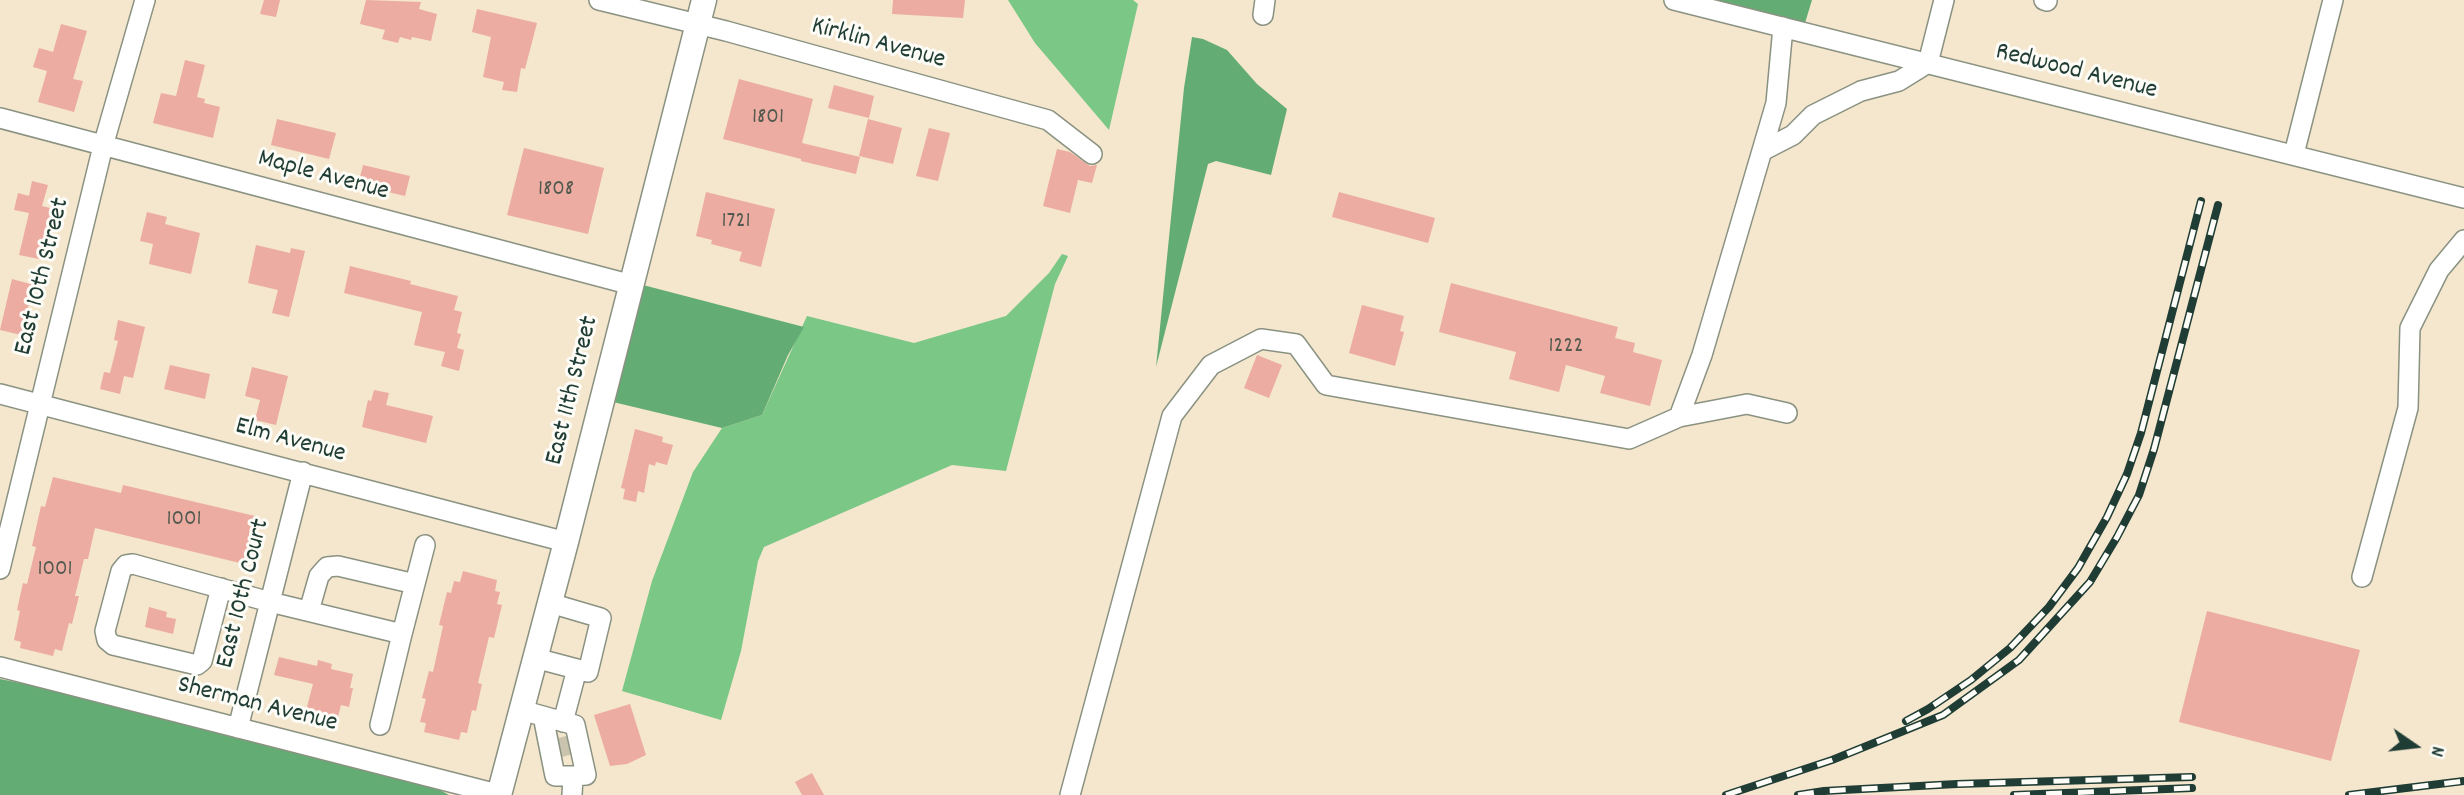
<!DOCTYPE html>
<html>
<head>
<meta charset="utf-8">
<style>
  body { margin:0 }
  #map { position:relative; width:2464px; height:795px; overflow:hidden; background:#f5e6ce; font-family:Dekko,sans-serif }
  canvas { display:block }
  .north { position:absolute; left:2380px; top:711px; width:70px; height:70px; -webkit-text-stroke:5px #fdfcf7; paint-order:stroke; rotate:104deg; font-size:19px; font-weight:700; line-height:28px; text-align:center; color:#1f3d34 }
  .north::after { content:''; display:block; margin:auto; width:24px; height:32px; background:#1f3d34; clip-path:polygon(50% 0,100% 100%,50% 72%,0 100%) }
</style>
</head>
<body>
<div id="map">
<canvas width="2464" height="795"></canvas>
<div class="north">N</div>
</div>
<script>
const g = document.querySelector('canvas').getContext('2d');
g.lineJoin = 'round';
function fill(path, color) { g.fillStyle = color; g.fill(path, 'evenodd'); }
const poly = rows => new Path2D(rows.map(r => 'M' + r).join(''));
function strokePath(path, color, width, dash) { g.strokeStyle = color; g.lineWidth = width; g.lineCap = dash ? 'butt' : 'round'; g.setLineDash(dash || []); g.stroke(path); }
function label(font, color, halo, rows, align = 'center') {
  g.font = font + ' Dekko,sans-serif'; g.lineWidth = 6; g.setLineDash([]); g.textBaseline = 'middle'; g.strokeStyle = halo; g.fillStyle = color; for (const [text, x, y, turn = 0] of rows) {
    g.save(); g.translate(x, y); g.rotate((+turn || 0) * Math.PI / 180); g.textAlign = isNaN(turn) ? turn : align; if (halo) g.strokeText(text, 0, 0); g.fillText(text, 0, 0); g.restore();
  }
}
const green = poly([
  [1008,0,1133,0,1138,4,1109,130,1035,43],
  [1062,254,1068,256,1055,284,1006,471,952,465,764,547,758,561,741,651,721,720,622,691,652,581,693,472,722,428,762,415,807,316,914,343,1006,316,1049,273]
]);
const forest = poly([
  [1711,0,1812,0,1805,23],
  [1192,37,1203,39,1227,50,1257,84,1287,109,1271,175,1216,161,1208,164,1156,367,1184,88],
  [643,285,804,327,788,355,762,415,722,428,613,402],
  [0,679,52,689,236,735,440,790,449,795,0,795]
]);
const building = poly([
  [264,0,280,0,276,17,260,14],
  [366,0,421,2,419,9,437,14,431,41,412,37,411,40,400,37,398,43,382,39,385,30,360,24],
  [893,0,965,0,963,18,892,14],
  [477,9,537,23,525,69,521,68,517,92,502,90,504,82,483,77,491,37,472,32],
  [61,24,87,31,73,79,83,81,74,112,38,102,47,71,33,67,39,48,53,52],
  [185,60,205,65,197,97,205,99,204,103,220,107,213,138,153,123,161,93,176,96],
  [739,79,813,99,802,143,860,157,856,174,801,161,801,159,723,139],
  [834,85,874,96,869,118,828,108],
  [277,119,336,133,329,159,271,145],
  [868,119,902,128,893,164,859,156],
  [929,128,950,133,938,181,916,176],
  [524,148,604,168,588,234,507,215],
  [1057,149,1070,152,1090,166,1097,165,1092,183,1078,180,1070,213,1043,206],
  [363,165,410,176,405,196,358,185],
  [32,181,48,185,42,206,58,210,44,260,19,255,29,213,14,210,18,193,29,196],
  [706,192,775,209,761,267,739,261,742,252,711,244,712,240,696,236],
  [1339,192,1435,218,1428,243,1332,217],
  [147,212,167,217,165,224,200,233,191,274,149,264,153,244,140,241],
  [256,245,290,253,291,248,305,251,289,317,272,313,278,290,248,283],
  [350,266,411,281,410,284,458,296,454,310,462,312,457,333,461,334,457,348,464,350,459,371,441,366,445,352,414,345,422,312,344,293],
  [12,279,34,285,21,335,0,330],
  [1451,283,1618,327,1615,338,1635,343,1633,352,1662,360,1650,406,1600,393,1605,376,1566,365,1559,392,1509,379,1516,352,1439,332],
  [1362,305,1404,316,1400,331,1404,332,1395,366,1349,353],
  [118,320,145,327,133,378,124,376,120,394,100,389,104,372,110,373,118,341,114,340],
  [1257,355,1282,365,1269,398,1244,388],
  [170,365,210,374,205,399,164,389],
  [252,367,288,376,276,425,255,420,260,400,245,396],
  [374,390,389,393,386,405,433,416,426,443,362,427,368,400,371,401],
  [635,429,663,437,662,442,673,445,667,465,656,462,655,466,649,464,644,493,638,491,636,502,623,499,625,489,621,488],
  [53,477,121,493,123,485,255,516,244,564,95,528,88,559,84,559,75,596,79,596,72,624,69,623,62,651,55,649,53,656,20,648,21,642,14,640,20,611,17,610,23,583,27,584,36,547,32,546,41,506,45,507],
  [463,571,497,580,495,591,500,592,497,604,502,605,494,638,489,637,478,683,482,684,476,711,472,710,467,733,461,732,459,740,424,732,426,723,420,722,426,699,422,698,429,671,433,672,443,626,439,625,447,592,451,593,454,581,460,582],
  [149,607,167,612,166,617,176,619,173,634,145,627],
  [2207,611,2360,650,2331,761,2179,722],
  [279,657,317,666,318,660,332,664,331,669,353,674,350,688,353,688,349,707,341,705,337,721,327,718,326,723,304,718,313,684,274,675],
  [630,704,646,755,627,764,610,766,594,715],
  [812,773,824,795,802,795,795,782]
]);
const minorTunnel = poly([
  [555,749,573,744]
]);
const minor = poly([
  [599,0,726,31,1048,120,1092,154],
  [1674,0,2464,198],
  [2044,0,2047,1],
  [1263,15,1265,0],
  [0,118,632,285],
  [1762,151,1793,135,1813,115,1861,91,1899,81,1928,63,1944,0],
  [2294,154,2333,0],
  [0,394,566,542],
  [1679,417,1747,404,1787,413],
  [0,569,103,146,145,0],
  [2362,577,2408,408,2410,328,2439,270,2464,240],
  [221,588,202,661,197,665,113,645,107,640,105,631,121,571,126,565,133,564,270,602,402,634,380,725],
  [309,611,319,576,327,567,338,566,415,584],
  [402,634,425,545],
  [535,658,588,672,601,618,550,603],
  [0,667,501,795],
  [521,710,575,725,586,775,573,776,572,795],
  [543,716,555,776,573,776],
  [563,722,577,669],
  [238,728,303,472],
  [1070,795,1172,416,1211,365,1261,339,1296,344,1326,385,1629,439,1679,417,1702,355,1776,103,1783,27]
]);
const major = poly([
  [499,795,566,542,704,0]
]);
const rail = poly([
  [1906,721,1928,709,1971,680,2010,648,2049,607,2078,568,2107,517,2127,474,2141,433,2201,201],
  [1726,795,1832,760,1943,715,2019,660,2090,582,2117,537,2139,495,2154,449,2218,205],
  [1798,795,1824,791,1957,784,2192,777],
  [2014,795,2192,788],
  [2349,795,2464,781]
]);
const numberNames = [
  ["1801",768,119],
  ["1808",556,191],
  ["1721",736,223],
  ["1222",1566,348],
  ["1001",184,521],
  ["1001",55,571]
];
const streetNames = [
  ["Kirklin Avenue",878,45,15],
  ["Redwood Avenue",2076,73,14],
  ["Maple Avenue",323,177,15],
  ["East 10th Street",44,277,-76],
  ["East 11th Street",574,391,-76],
  ["Elm Avenue",290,442,15],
  ["East 10th Court",245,594,-76],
  ["Sherman Avenue",257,706,14]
];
fill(green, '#7ac786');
fill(forest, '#63ac73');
fill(building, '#ecaca1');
strokePath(minorTunnel, '#cac4af', 19, [19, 10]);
strokePath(minor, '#8a9281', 22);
strokePath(major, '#8a9281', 27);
strokePath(minor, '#fff', 19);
strokePath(major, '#fff', 24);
strokePath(rail, '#1f3d34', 8);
strokePath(rail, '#fdfcf7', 5, [16]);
label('23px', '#52594f', null, numberNames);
label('26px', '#1f3d34', '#fdfcf7', streetNames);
</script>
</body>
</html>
